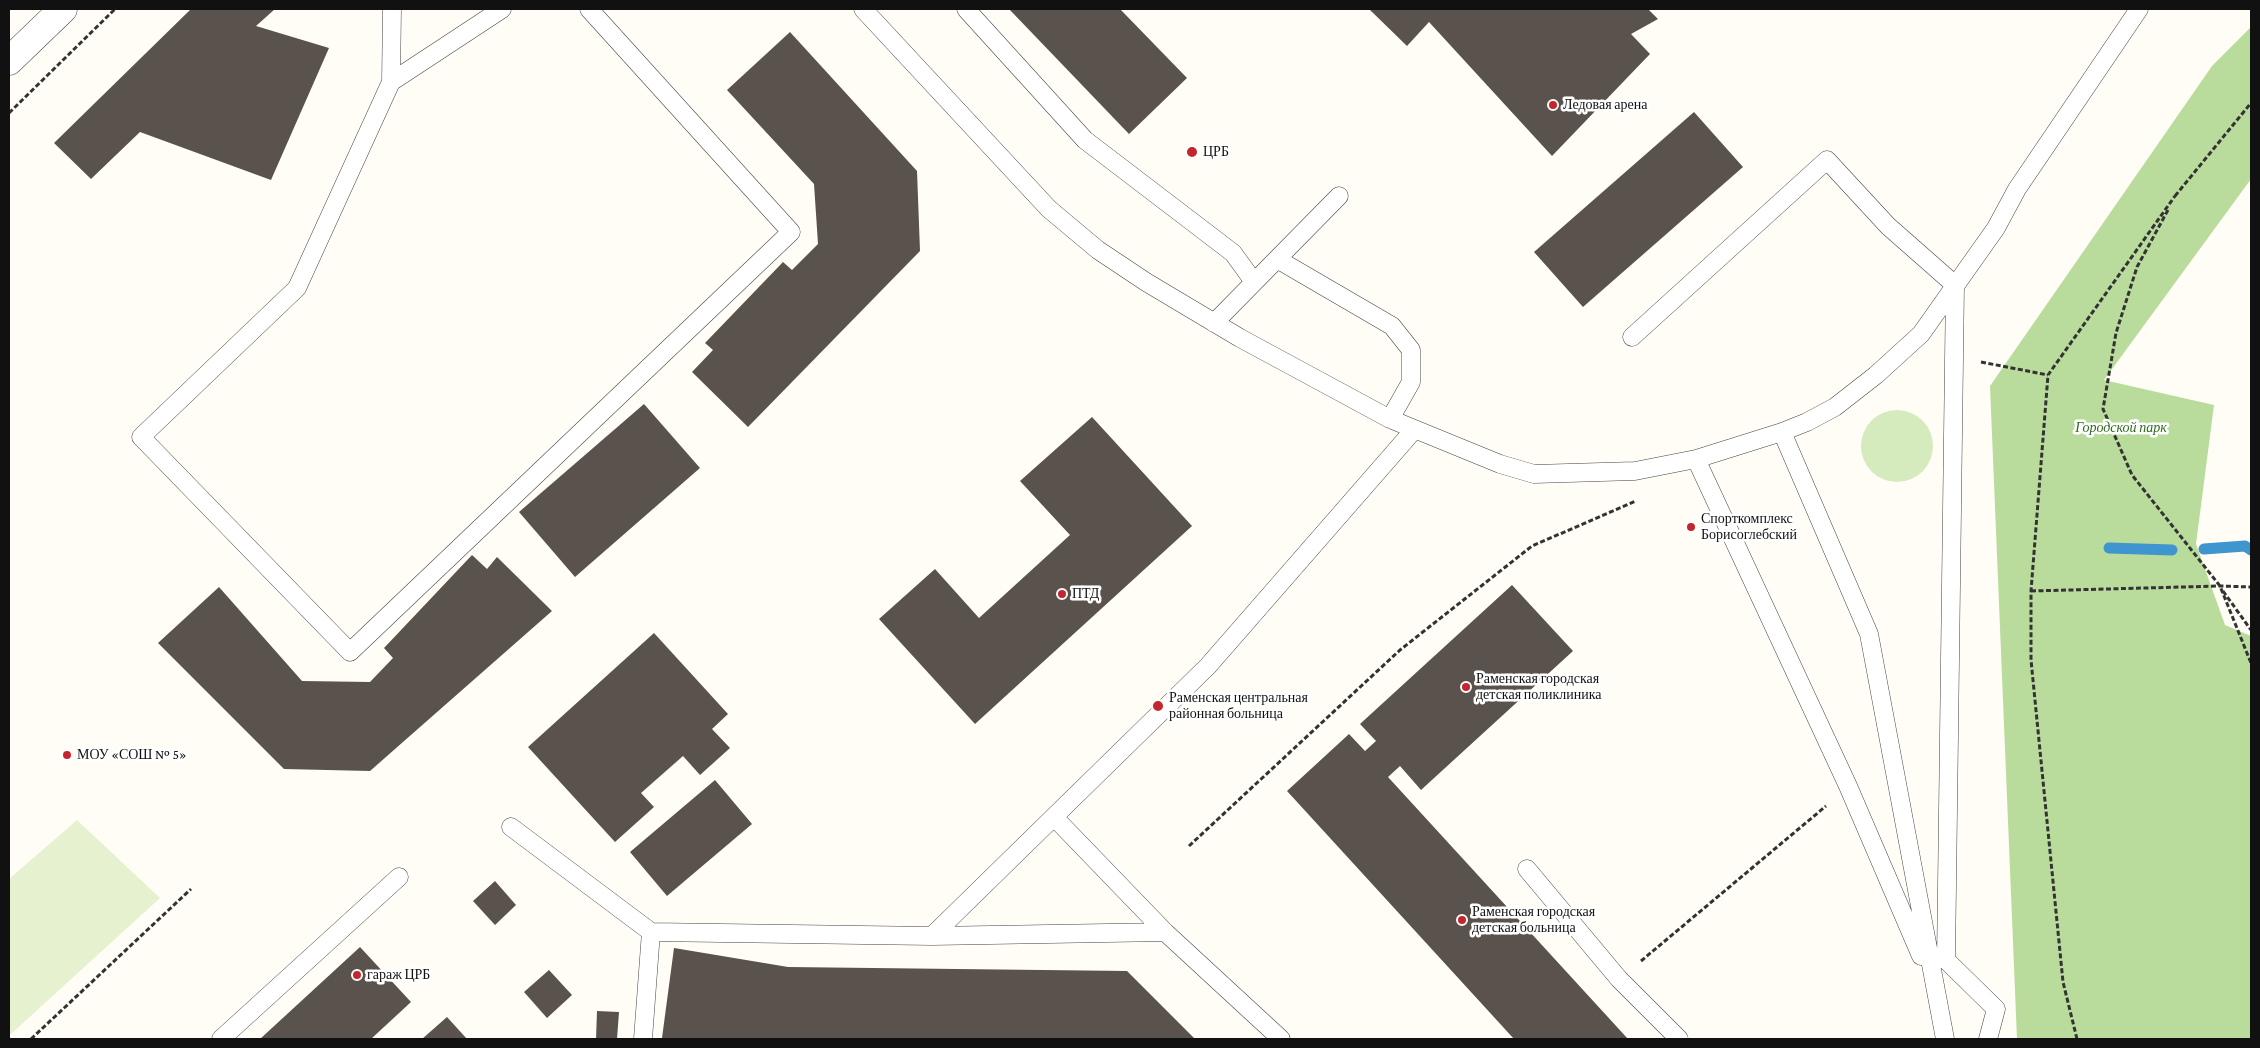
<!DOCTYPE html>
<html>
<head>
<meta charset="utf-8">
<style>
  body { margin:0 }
  #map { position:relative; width:2260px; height:1048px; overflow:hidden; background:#fffdf5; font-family:"Crimson Pro",serif }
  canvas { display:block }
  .frame { position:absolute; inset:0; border:10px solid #111; pointer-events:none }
</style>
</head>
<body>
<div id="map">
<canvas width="2260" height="1048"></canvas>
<div class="frame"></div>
</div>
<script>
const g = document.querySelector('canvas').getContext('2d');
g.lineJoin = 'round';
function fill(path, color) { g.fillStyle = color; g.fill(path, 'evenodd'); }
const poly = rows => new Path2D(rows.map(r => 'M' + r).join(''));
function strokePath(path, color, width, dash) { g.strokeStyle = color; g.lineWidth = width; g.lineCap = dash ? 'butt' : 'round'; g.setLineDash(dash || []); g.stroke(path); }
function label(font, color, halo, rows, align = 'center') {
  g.font = font + ' "Crimson Pro",serif'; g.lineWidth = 5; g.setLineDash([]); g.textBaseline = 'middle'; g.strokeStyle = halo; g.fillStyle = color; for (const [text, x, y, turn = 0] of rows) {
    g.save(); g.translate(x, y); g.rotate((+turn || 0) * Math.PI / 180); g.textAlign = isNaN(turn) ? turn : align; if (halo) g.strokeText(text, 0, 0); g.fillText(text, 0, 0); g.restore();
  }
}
const green = poly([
  '1861 446a36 36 0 1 1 72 0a36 36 0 1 1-72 0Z'
]);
const forest = poly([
  [2251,27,2251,179,2104,380,2214,405,2196,544,2225,625,2251,636,2251,1039,2017,1039,1990,386,2212,66]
]);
const pitch = poly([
  [77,820,160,898,11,1034,9,1032,9,879]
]);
const stream = poly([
  [2109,548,2172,550],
  [2204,549,2245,546,2251,550]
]);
const building = poly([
  [191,9,275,9,256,26,329,48,271,180,140,132,91,179,54,143],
  [1009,9,1120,9,1187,78,1129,134],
  [1369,9,1648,9,1658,19,1631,34,1650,54,1552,156,1429,22,1407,46],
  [790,32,917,171,920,251,748,427,692,372,713,350,705,343,783,262,792,270,818,244,814,184,727,90],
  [1694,112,1743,167,1583,307,1534,252],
  [644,404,700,468,575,577,519,512],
  [1092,417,1192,526,975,724,879,619,935,569,979,618,1070,535,1020,481],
  [472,555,487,569,497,557,552,611,370,771,284,769,158,643,219,587,302,681,370,682,393,658,384,648],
  [1512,585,1573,651,1421,790,1400,766,1388,777,1628,1039,1514,1039,1287,791,1349,734,1365,751,1376,741,1360,724],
  [654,633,728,714,712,729,730,748,700,775,683,756,641,793,654,807,615,842,528,747],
  [715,780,752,824,667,896,630,852],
  [495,881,516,905,495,925,473,901],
  [360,947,411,1002,371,1039,260,1039],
  [674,948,788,967,1127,971,1195,1039,662,1038],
  [549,970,572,995,547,1018,524,992],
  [597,1011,619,1012,617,1039,596,1039],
  [447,1017,467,1039,422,1039]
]);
const path = poly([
  [9,113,115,9],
  [2175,196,2251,103],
  [2168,210,2137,267,2116,333,2103,409,2132,475,2220,586,2251,663],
  [1981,362,2048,375],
  [2031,591,2220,586,2251,587],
  [2223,591,2251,630],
  [1189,846,1400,650,1532,546,1636,501],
  [1641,961,1826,806],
  [31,1039,191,889],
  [2077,1039,2063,982,2031,660,2031,591,2048,375,2175,196]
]);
const lane = poly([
  [392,9,391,82,297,288,141,437,350,652,791,232,589,9],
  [863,9,1049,209,1098,250,1146,282,1240,338,1390,419,1500,464,1534,474,1635,471,1696,459,1782,432,1807,422,1835,407,1876,375,1921,334,1996,228,2017,189,2139,9],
  [966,9,1085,140,1233,253,1254,282],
  [391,82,502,9],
  [1277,259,1392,326,1411,350,1411,382,1390,419],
  [1214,323,1339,196],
  [1632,337,1827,160,1888,226,1955,285,1946,960,1996,1009,1988,1039],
  [1782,432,1869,634,1945,1039],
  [1696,459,1848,786,1921,956],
  [1054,817,1165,932],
  [511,827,651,932],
  [1527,869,1619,979,1679,1039],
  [932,936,1208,666,1413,431],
  [221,1039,399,877],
  [643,1039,651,932,932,936,1165,932,1281,1039]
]);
const street = poly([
  [9,61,63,9]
]);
const markers = [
  [1553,105,5,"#c4262e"],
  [1192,152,6,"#c4262e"],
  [1691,527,5,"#c4262e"],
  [1062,594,5,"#c4262e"],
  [1466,687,5,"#c4262e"],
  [1158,706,6,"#c4262e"],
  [67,755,5,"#c4262e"],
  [1462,920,5,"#c4262e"],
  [357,975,5,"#c4262e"]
];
const poiNames = [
  ["Ледовая арена",1563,105],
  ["ЦРБ",1203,152],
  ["Спорткомплекс",1701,519],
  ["Борисоглебский",1701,535],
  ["ПТД",1072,594],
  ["Раменская городская",1476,679],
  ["детская поликлиника",1476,695],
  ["Раменская центральная",1169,698],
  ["районная больница",1169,714],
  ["МОУ «СОШ № 5»",77,755],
  ["Раменская городская",1472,912],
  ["детская больница",1472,928],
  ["гараж ЦРБ",367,975]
];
const parkNames = [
  ["Городской парк",2121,428]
];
fill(green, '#d5ebbd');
fill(forest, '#b9dc9c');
fill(pitch, '#e6f2cf');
strokePath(stream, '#3f96cf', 11);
fill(building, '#5a524d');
strokePath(lane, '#444', 19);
strokePath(street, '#444', 29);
strokePath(path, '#333', 3, [5, 2.5]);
strokePath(lane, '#fff', 18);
strokePath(street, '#fff', 28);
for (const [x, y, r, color] of markers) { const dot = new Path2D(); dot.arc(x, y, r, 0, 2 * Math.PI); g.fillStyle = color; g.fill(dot); strokePath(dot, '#fff', 2); }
label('14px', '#111', '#fff', poiNames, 'left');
label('italic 14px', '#2f6b1f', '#fff', parkNames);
</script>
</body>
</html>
